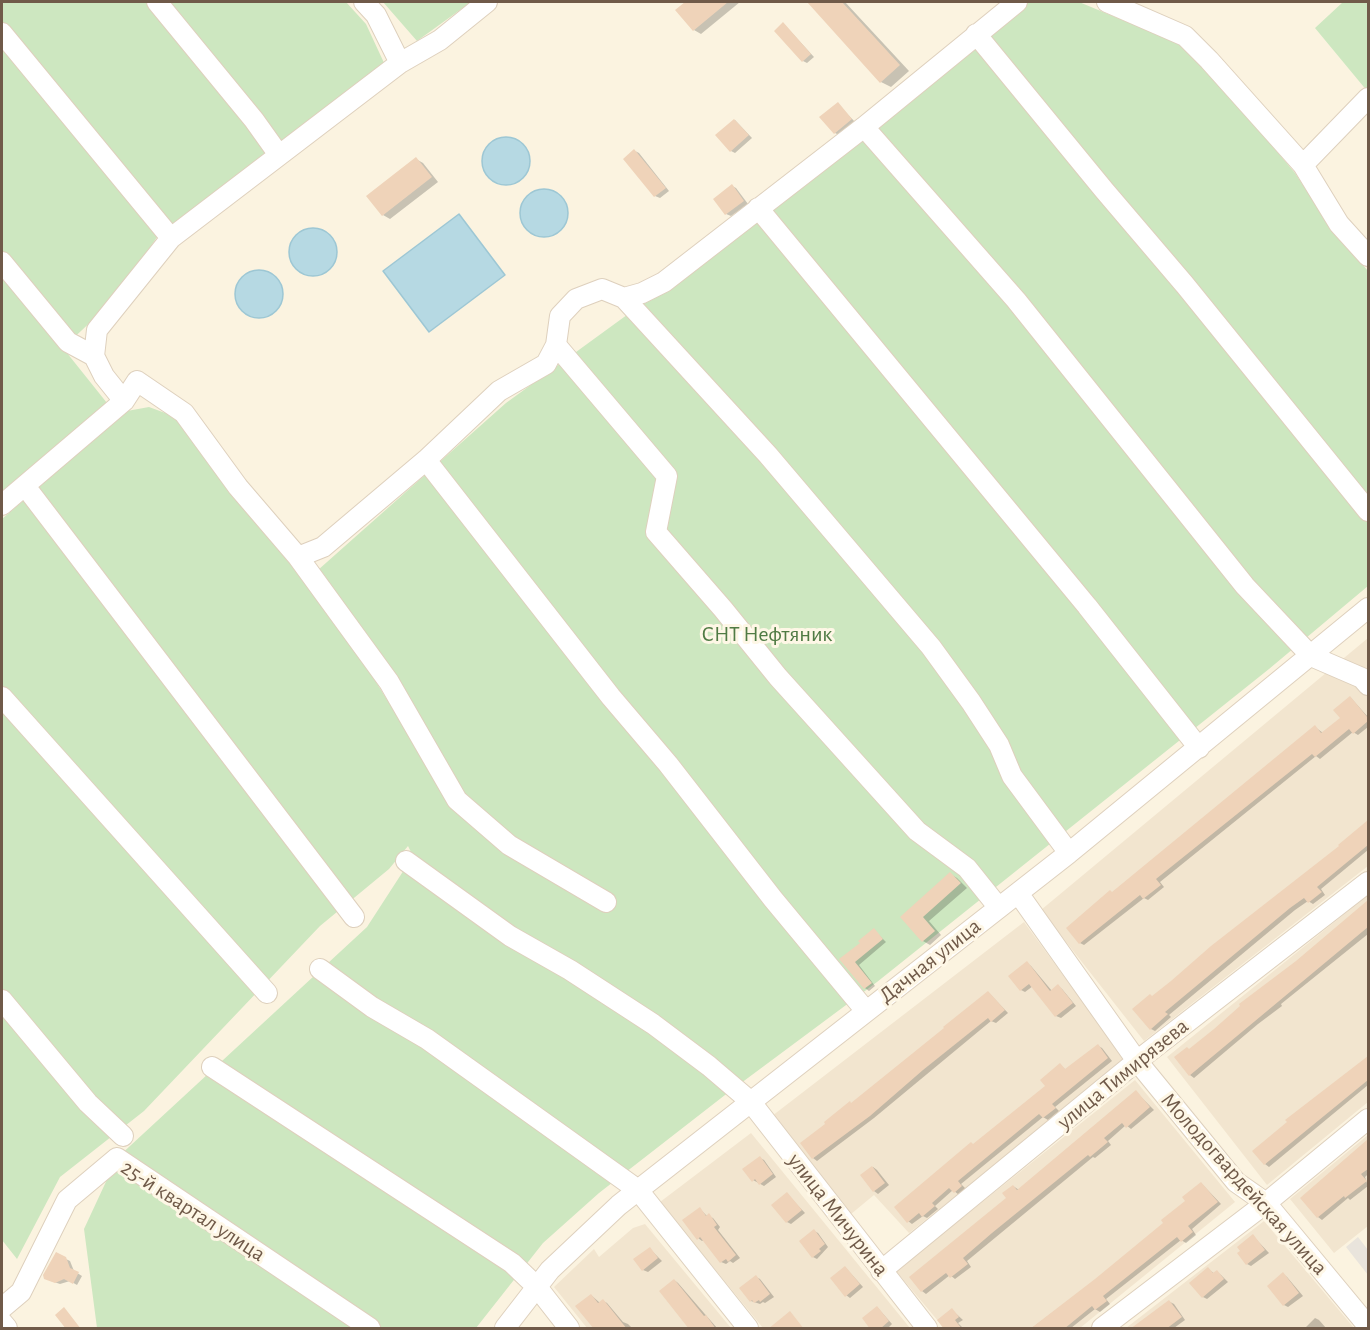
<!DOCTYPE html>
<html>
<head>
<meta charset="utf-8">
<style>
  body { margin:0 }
  #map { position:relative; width:1370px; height:1330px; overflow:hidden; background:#fbf3e0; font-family:"Alegreya Sans",sans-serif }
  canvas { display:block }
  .frame { position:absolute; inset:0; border:3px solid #705a49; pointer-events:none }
</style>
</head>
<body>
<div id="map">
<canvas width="1370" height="1330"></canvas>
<div class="frame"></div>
</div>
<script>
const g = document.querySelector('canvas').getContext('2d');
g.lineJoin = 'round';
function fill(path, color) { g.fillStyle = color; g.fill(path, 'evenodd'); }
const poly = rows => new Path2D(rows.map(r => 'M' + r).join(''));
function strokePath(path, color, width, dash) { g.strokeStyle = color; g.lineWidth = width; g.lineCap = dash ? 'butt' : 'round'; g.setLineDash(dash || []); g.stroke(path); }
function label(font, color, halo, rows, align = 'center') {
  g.font = font + ' "Alegreya Sans",sans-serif'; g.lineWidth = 6; g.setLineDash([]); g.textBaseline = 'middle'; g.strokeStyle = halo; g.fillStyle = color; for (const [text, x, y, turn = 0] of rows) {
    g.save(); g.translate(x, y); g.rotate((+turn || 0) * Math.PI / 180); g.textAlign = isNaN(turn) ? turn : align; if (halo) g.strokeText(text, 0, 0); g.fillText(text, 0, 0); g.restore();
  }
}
const residential = poly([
  [1368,638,1368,866,1144,1041,1041,910],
  [1368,895,1368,1102,1267,1185,1167,1057],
  [1024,922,1126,1061,909,1233,874,1195,851,1214,772,1116],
  [1135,1080,1235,1202,1080,1328,944,1328,896,1271],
  [751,1133,910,1328,763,1328,660,1202],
  [1368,1135,1368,1226,1334,1253,1290,1199],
  [1264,1221,1354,1328,1126,1328],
  [645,1224,731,1328,587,1328,554,1287,594,1249,599,1257,633,1228]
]);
const industrial = poly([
  [1358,1237,1368,1250,1368,1275,1346,1247]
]);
const green = poly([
  [2,2,346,2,366,24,385,65,157,237,118,296,63,348,107,403,2,492],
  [383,2,471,2,417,41],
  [1028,2,1079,2,1178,43,1204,65,1295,173,1331,228,1368,271,1368,586,1269,669,877,982,725,1095,599,1193,543,1243,476,1328,97,1328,84,1229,117,1158,367,927,413,856,408,846,389,869,320,926,144,1111,60,1177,17,1259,2,1240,2,519,127,411,149,407,176,417,291,562,350,640,407,732,318,570,506,403,701,261],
  [1343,2,1368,2,1368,92,1315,28]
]);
const water = poly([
  '482 161a24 24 0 1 1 48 0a24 24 0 1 1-48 0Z',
  '520 213a24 24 0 1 1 48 0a24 24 0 1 1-48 0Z',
  [459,214,505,275,429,332,383,271,459,214],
  '289 252a24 24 0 1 1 48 0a24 24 0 1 1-48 0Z',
  '235 294a24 24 0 1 1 48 0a24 24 0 1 1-48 0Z'
]);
const shadow = poly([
  [687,2,740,2,701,34,694,30,677,10],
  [809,2,845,2,909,71,891,87,881,82],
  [784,24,814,57,807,63,803,61],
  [838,104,855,122,839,135,835,133],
  [735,120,752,138,735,153,731,151],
  [635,151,639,153,669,191,660,198,655,196],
  [416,159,423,163,438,182,390,219,383,215],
  [732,186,736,188,748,204,731,216,726,214],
  [1351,698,1368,717,1368,727,1358,735,1353,732,1320,759,1316,756,1160,882,1164,887,1148,900,1144,898,1084,945,1080,943,1112,893,1315,727,1323,733,1342,718],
  [1368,821,1368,850,1321,889,1325,895,1313,904,1308,901,1295,910,1169,1015,1171,1017,1155,1031,1151,1029,1153,997,1342,846],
  [950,874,957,878,967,888,929,921,941,935,930,945,923,941,902,917],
  [1368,902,1368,934,1281,1004,1282,1006,1258,1024,1194,1078,1190,1075,1190,1050],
  [874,930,886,942,859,965,875,986,869,991,865,988,841,959,862,943],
  [1027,963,1031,966,1052,991,1058,986,1062,989,1076,1006,1061,1018,1056,1016,1033,986,1025,992,1021,990],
  [988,992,1008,1013,996,1023,991,1021,874,1118,817,1161,813,1158],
  [1098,1046,1102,1048,1112,1061,1055,1107,1059,1111,1048,1120,1043,1117,961,1184,966,1189,959,1195,953,1190,935,1206,938,1209,927,1218,923,1216,912,1224,908,1221,974,1145,1047,1086,1060,1065,1066,1070],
  [1368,1058,1368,1085,1269,1167,1265,1164,1335,1085],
  [1136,1092,1154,1110,1131,1129,1126,1125,1108,1141,1111,1145,1095,1158,1093,1157,967,1261,971,1267,955,1279,950,1275,926,1294,922,1291,1008,1198,1013,1186,1019,1190],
  [1368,1142,1368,1174,1365,1177,1368,1186,1350,1200,1348,1198,1322,1220,1318,1217,1302,1198],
  [760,1158,764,1160,776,1177,764,1186,753,1180],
  [873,1167,877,1170,889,1185,878,1194,874,1191],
  [1201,1183,1221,1204,1192,1229,1196,1235,1186,1243,1181,1240,1106,1299,1110,1304,1100,1312,1095,1309,1071,1328,1032,1328,1096,1280,1165,1223,1187,1201],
  [787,1194,805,1213,791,1224,787,1222],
  [700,1209,707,1216,713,1218,720,1227,718,1230,740,1258,733,1263,730,1261,726,1264,721,1262,704,1240,702,1241,698,1238],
  [814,1231,818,1233,828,1247,817,1259,813,1257],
  [1253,1236,1269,1253,1251,1266,1247,1264],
  [650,1249,662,1261,648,1272,643,1270],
  [56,1254,70,1261,74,1271,82,1276,77,1285,70,1281,60,1284,51,1281],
  [845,1267,863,1287,850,1298,846,1295],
  [1208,1269,1215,1274,1217,1272,1221,1275,1228,1282,1207,1299,1203,1297],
  [1283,1274,1287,1277,1303,1296,1288,1307,1284,1305],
  [756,1277,760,1279,774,1297,765,1303,763,1302,760,1304,751,1301],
  [674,1280,678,1283,717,1328,692,1328],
  [591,1295,600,1303,603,1301,607,1303,623,1322,628,1324,632,1328,596,1328],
  [1170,1302,1174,1304,1185,1320,1174,1328,1145,1328],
  [877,1307,892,1324,888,1328,873,1328],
  [952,1310,963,1320,958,1323,963,1328,946,1328],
  [1315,1318,1319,1320,1326,1328,1305,1328]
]);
const building = poly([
  [685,2,728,2,693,31,675,10],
  [807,2,842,2,900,65,880,83],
  [783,22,811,54,802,62,774,31],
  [838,102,852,119,834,134,819,117],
  [734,119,749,135,730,152,715,135],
  [634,149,666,188,654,197,623,159],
  [416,157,432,177,382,216,366,196],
  [732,184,744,201,725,215,713,199],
  [1350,696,1368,718,1368,721,1353,734,1349,729,1315,757,1312,754,1156,879,1161,885,1143,899,1140,895,1079,944,1066,928,1110,890,1112,892,1315,725,1321,733,1340,718,1333,710],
  [1368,820,1368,845,1317,887,1322,892,1308,903,1304,898,1290,908,1165,1012,1168,1014,1150,1030,1132,1009,1150,994,1152,996,1171,981,1211,946,1339,846,1338,845],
  [950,872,961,883,923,917,935,931,922,942,900,917],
  [1368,900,1368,927,1189,1076,1174,1057,1187,1047,1189,1049,1214,1029,1240,1006,1239,1004,1296,961],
  [874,928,883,939,855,962,872,983,864,989,839,959,860,943,858,941],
  [1027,961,1050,991,1058,984,1073,1003,1055,1017,1029,984,1020,991,1008,976],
  [988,991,1005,1010,991,1022,988,1018,923,1070,870,1116,812,1159,800,1143,825,1124,824,1122,850,1101,851,1103,944,1028,943,1027],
  [1098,1044,1108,1058,1052,1104,1056,1108,1043,1118,1039,1114,958,1181,962,1186,954,1193,949,1188,932,1203,935,1206,922,1217,919,1213,907,1223,894,1207,971,1142,973,1144,1045,1086,1040,1080,1060,1063,1065,1069],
  [1368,1056,1368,1080,1264,1165,1252,1151,1287,1122,1285,1120],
  [1136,1090,1150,1107,1126,1128,1122,1123,1104,1138,1108,1142,1090,1157,1088,1155,992,1233,963,1258,968,1264,950,1278,946,1273,921,1292,909,1277,1006,1198,1002,1193,1013,1185,1017,1190],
  [1368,1139,1368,1169,1361,1174,1367,1181,1345,1198,1344,1196,1317,1218,1300,1198],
  [760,1156,773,1174,759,1185,755,1179,752,1182,742,1169],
  [872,1166,885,1183,873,1192,860,1175],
  [1201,1182,1218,1202,1188,1226,1193,1232,1181,1242,1177,1237,1103,1296,1107,1301,1095,1310,1092,1306,1064,1329,1030,1329,1095,1279,1163,1223,1161,1220,1185,1201,1182,1197],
  [787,1192,802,1210,786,1223,771,1205],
  [700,1207,706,1216,709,1213,717,1225,714,1227,736,1255,728,1262,726,1259,720,1263,700,1237,697,1240,682,1220],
  [814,1229,825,1244,819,1249,821,1251,812,1258,799,1241],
  [1253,1234,1265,1250,1246,1265,1237,1253,1240,1251,1237,1247],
  [650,1247,658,1258,642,1271,633,1259],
  [56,1252,66,1257,70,1268,79,1272,73,1284,64,1279,55,1283,44,1279,43,1275],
  [845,1266,860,1284,845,1297,830,1278],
  [1208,1267,1213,1273,1217,1270,1224,1279,1202,1298,1189,1283],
  [1283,1272,1299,1293,1283,1306,1267,1286],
  [756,1275,770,1294,760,1302,759,1300,754,1303,752,1300,750,1302,739,1288],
  [674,1279,704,1316,706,1315,716,1329,689,1329,659,1291],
  [591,1294,598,1303,603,1299,627,1329,594,1329,575,1306],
  [1169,1300,1182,1317,1166,1329,1130,1329],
  [877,1306,889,1321,880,1329,870,1329,862,1318],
  [64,1307,81,1329,66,1329,55,1315],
  [952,1308,959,1317,955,1320,962,1329,944,1329,937,1320],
  [790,1311,804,1329,768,1329]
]);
const minor = poly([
  [157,2,254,120,279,155],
  [364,2,376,15,400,63],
  [1107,2,1185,36,1209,60,1303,165,1339,224,1368,256],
  [2,33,171,238],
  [976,34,1104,190,1185,285,1368,511],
  [864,127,1016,300,1245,586,1311,656,1362,678,1368,685],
  [1303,165,1368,98],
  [758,208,1087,606,1199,748],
  [2,262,68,342,94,356],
  [624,298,768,455,931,647,971,702,999,745,1012,776,1069,853],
  [556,345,667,476,656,532,723,609,778,677,917,831,967,868,999,908],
  [124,401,104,376,94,356,97,330,171,238,400,63,440,40,487,2],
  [426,460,611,697,668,764,773,899,866,1011],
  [25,486,354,917],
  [2,505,124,401,137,381,184,413,238,487,298,557,389,682,457,800,509,845,606,902],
  [298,557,323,547,426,460,499,391,546,364,556,345,560,316,576,299,602,289,624,298,642,293,664,282,864,127,1017,2],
  [2,697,267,993],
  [406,861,510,936,570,970,653,1024,709,1066,750,1101,927,1328],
  [1018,893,1137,1061,1236,1182,1266,1203,1368,1326],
  [320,969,372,1007,427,1039,638,1190,748,1328],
  [2,1000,88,1103,123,1136],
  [212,1067,512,1263,537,1287,569,1328],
  [881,1271,1137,1061,1368,882],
  [2,1308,21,1292,67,1200,117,1158,370,1328],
  [2,1322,7,1328],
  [505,1328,550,1270,619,1205,1069,853,1368,608],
  [1102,1328,1266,1203,1368,1119]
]);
const parkNames = [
  ["СНТ Нефтяник",767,634]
];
const streetNames = [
  ["Дачная улица",930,961,-38],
  ["улица Тимирязева",1123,1074,-39],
  ["Молодогвардейская улица",1244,1184,48],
  ["25-й квартал улица",193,1211,33],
  ["улица Мичурина",838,1215,52]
];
fill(residential, '#f2e5cf');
fill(industrial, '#e9e4dc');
fill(green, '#cde7c0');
fill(water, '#b6d9e3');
strokePath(water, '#9dc7d4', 1.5);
fill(shadow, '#0003');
fill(building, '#efd3b9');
strokePath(minor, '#ded0bd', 22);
strokePath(minor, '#fff', 20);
label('22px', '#507b44', '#fef7e6', parkNames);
label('22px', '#705a49', '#fef7e6', streetNames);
</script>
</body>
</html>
